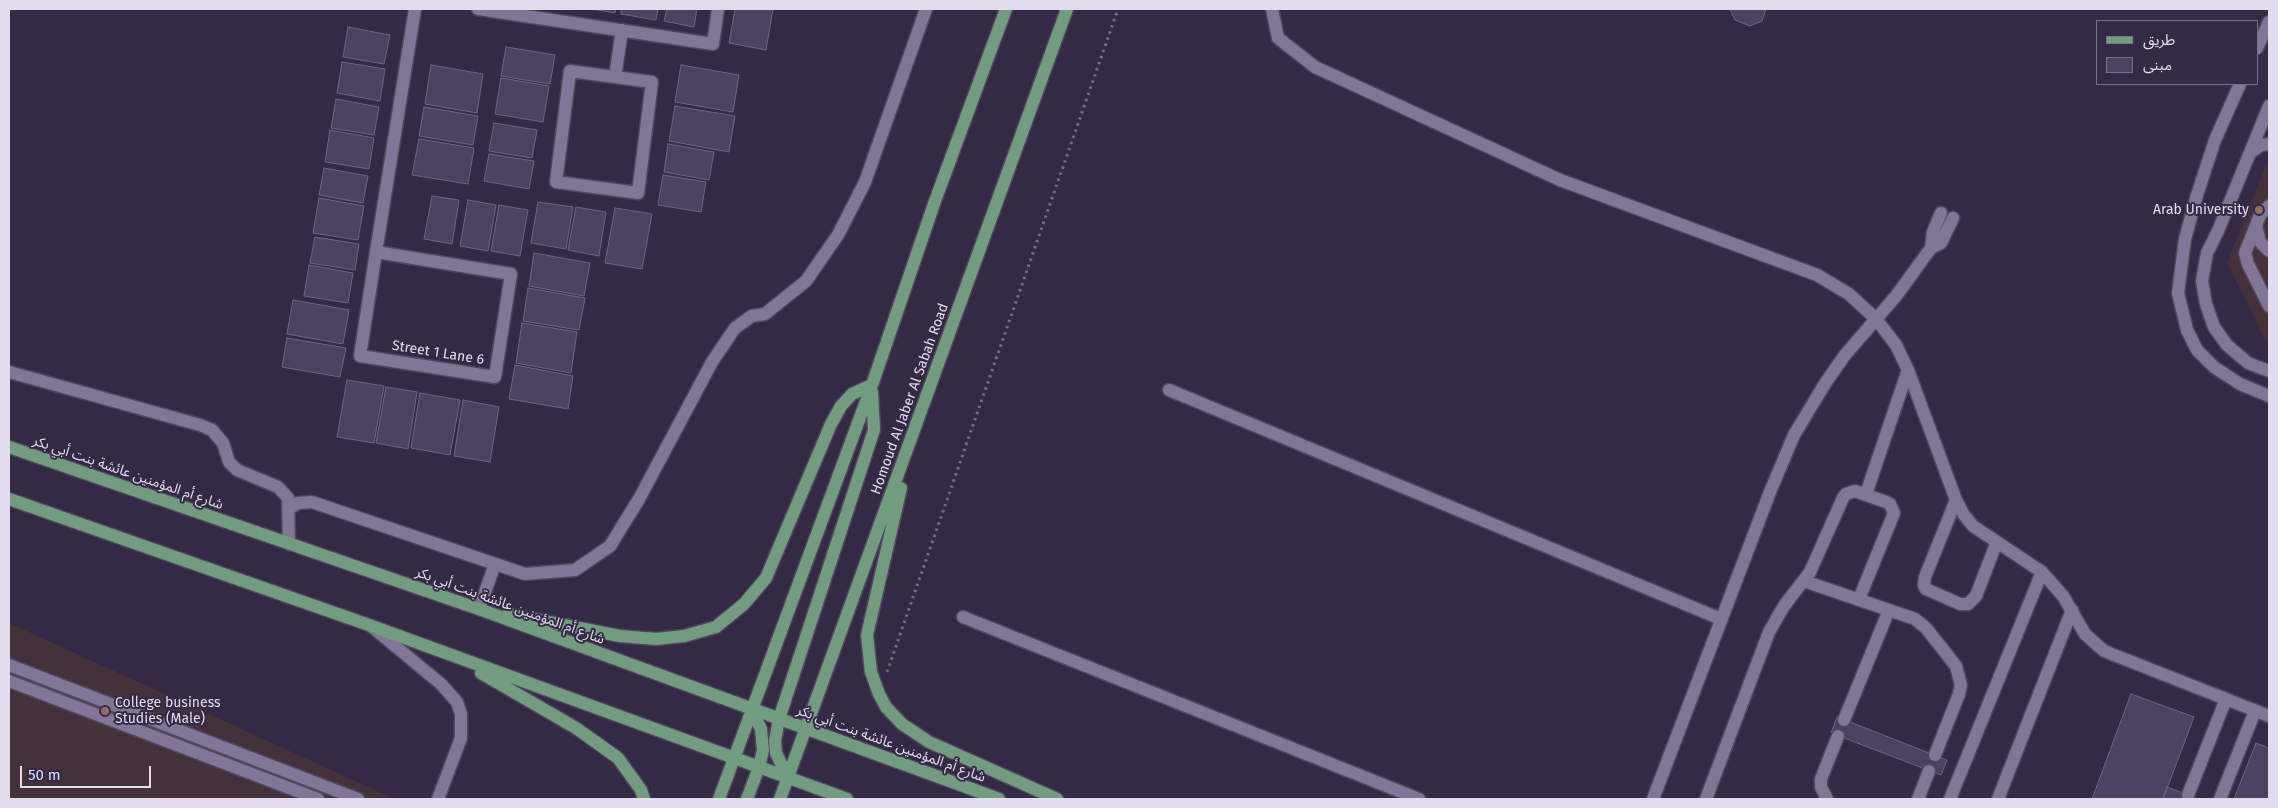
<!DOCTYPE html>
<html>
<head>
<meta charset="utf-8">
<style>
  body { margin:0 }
  #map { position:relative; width:2278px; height:808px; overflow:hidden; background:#342a45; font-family:"Fira Sans","Noto Sans Arabic",sans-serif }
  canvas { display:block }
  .frame { position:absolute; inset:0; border:10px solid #e2dced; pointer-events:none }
  .legend { position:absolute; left:2096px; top:20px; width:162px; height:65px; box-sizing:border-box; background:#342a45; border:1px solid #7a7188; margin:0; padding:6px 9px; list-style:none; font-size:15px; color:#e2dced }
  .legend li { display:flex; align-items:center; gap:10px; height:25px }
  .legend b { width:25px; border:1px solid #7a7188 }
  .scale { position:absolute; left:20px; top:766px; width:131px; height:22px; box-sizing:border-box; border:2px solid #e2dced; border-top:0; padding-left:6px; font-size:15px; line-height:18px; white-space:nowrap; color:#e2dced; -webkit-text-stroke:4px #342a45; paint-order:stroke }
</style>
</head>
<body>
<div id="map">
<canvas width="2278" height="808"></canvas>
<div class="frame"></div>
<ul class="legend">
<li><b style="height:6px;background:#719c80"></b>طريق</li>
<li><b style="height:14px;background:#4c415e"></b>مبنى</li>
</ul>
<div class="scale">50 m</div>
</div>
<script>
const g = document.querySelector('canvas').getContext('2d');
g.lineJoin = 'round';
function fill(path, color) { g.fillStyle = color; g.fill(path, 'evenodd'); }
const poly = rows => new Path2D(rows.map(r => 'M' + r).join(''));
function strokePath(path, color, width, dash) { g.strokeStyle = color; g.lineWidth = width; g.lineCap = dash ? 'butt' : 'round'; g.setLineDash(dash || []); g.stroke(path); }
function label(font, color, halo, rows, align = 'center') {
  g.font = font + ' "Fira Sans","Noto Sans Arabic",sans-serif'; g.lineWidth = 4; g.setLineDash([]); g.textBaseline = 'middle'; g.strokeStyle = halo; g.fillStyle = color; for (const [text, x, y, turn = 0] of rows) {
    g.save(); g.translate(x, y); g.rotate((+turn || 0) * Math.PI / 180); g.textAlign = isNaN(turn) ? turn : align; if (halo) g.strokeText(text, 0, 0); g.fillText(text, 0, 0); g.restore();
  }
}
const education = poly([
  [2269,157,2269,348,2227,263],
  [9,623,395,799,9,799]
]);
const building = poly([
  [592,9,616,9,615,13,592,9],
  [621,9,658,9,656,20,621,14,621,9],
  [667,9,697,9,694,27,664,21,667,9],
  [735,9,773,9,766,50,729,43,735,9],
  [1730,9,1766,9,1762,21,1750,26,1735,20,1730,9],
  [348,27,390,35,384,64,343,57,348,27],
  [506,47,555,55,550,84,501,76,506,47],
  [342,62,385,69,380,101,337,93,342,62],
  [431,65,483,74,477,113,425,104,431,65],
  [681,65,739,75,733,112,675,102,681,65],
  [501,78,549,86,543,122,495,114,501,78],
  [336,99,379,107,374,135,331,128,336,99],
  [675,106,735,116,729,152,669,141,675,106],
  [424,107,478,116,473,145,419,136,424,107],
  [494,123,537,130,532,158,489,151,494,123],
  [330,130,374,138,369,169,325,162,330,130],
  [419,139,474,148,468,184,412,175,419,139],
  [668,144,714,152,709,180,664,172,668,144],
  [489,154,534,161,529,189,484,181,489,154],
  [324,168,368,176,363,203,319,195,324,168],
  [663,175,706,182,701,212,658,205,663,175],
  [432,196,459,200,452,244,424,239,432,196],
  [319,198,364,206,358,240,313,233,319,198],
  [468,200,496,205,488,251,460,246,468,200],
  [538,202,573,207,566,249,531,243,538,202],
  [499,205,528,210,520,256,491,251,499,205],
  [576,207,606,212,599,256,568,250,576,207],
  [615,208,652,214,642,269,605,263,615,208],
  [315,237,359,244,355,270,310,263,315,237],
  [534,253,590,263,584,296,529,286,534,253],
  [309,265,353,273,348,303,304,296,309,265],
  [528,288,585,298,579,330,523,321,528,288],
  [293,300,349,310,343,344,287,334,293,300],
  [522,323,577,332,571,373,516,363,522,323],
  [287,338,346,348,340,377,282,367,287,338],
  [515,365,573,376,568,409,509,399,515,365],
  [347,380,384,386,374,443,337,437,347,380],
  [386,387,417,392,408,449,376,443,386,387],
  [420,393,460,400,450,455,411,448,420,393],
  [463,400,499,407,490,462,454,456,463,400],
  [2131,694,2194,717,2163,799,2092,799,2131,694],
  [1837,717,1947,760,1941,775,1831,733,1837,717],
  [2256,743,2269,748,2269,799,2234,799,2256,743],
  [2167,787,2198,799,2163,799,2167,787]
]);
const path = poly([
  [887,672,1118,9]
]);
const minor = poly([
  [478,9,713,44,718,9],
  [1272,9,1278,38,1315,67,1560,180,1817,275,1849,294,1876,319,1896,345,1908,370,1956,500,1964,515,1973,526,2042,572,2063,596,2085,634,2104,651,2269,716],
  [2257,48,2269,22],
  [570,71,652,82,638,193,556,182,570,71],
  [615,77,622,30],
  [2240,84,2215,140,2197,195,2185,239,2178,293,2187,330,2197,350,2214,367,2240,384,2269,396],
  [2269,106,2218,231,2207,253,2202,281,2206,304,2214,327,2227,345,2248,363,2269,371],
  [2251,152,2261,145,2269,144],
  [2269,206,2260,215,2245,253,2248,264,2269,306],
  [2256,225,2260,242,2269,251],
  [1931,248,1933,232,1941,213],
  [376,252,511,274,495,377,360,356,376,252,415,9],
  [9,372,200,425,212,430,223,443,229,462,237,470,278,487,288,498,289,544],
  [1169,390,1721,619],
  [1866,494,1908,370],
  [1956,500,1925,577,1924,585,1926,589,1960,604,1968,604,1976,596,1996,544],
  [290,508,298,503,312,502,525,574,575,570,610,546,639,499,712,362,735,328,752,316,765,314,806,281,838,235,865,182,926,9],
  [1804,581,1915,619,1926,628,1956,666,1961,685,1959,694,1935,755],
  [479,609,495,564],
  [963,617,1419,799],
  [371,626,441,684,457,702,461,714,461,738,438,799],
  [9,665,358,799],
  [9,681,318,799],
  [1844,720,1889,610],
  [2188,795,2226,699],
  [1653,799,1770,492,1794,435,1826,382,1845,355,1896,296,1931,248,1941,243,1953,218],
  [1706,799,1769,632,1784,606,1810,572,1843,498,1846,494,1855,491,1886,502,1890,504,1894,513,1859,599],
  [1827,799,1821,787,1821,779,1838,736],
  [1918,799,1929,771],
  [1950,799,2042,572],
  [1998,799,2072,610],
  [2220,799,2255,711]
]);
const major = poly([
  [9,447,479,609,999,799],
  [901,488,867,635,871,672,879,694,886,707,902,724,929,742,1057,799],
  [9,499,369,625,847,799],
  [508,614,620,636,656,639,684,636,716,627,744,604,766,578,831,424,841,406,852,394,872,385],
  [481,673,576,728,618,758,641,790,644,799],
  [788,778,776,753,775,741,779,719,874,430,872,392],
  [719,799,872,385,935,201,1006,9],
  [747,799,759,767,763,750,761,729,751,709],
  [780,799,1067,9]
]);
const markers = [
  [2259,210,5,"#8d6e63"],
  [105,711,5,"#8d6e63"]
];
const poiNames = [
  ["Arab University",2249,210],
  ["College business",115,703,"left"],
  ["Studies (Male)",115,719,"left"]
];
const streetNames = [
  ["Street 1 Lane 6",438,353,9],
  ["Homoud Al Jaber Al Sabah Road",910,399,-70],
  ["شارع أم المؤمنين عائشة بنت أبي بكر",128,473,19],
  ["شارع أم المؤمنين عائشة بنت أبي بكر",510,606,20],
  ["شارع أم المؤمنين عائشة بنت أبي بكر",891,744,20]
];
fill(education, '#44313a');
fill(building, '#4c415e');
strokePath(building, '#6f6482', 1);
strokePath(minor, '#4f475d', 15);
strokePath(major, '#4f475d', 15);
strokePath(path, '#756c83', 3, [2.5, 4]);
strokePath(minor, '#817695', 12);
strokePath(major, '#719c80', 12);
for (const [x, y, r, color] of markers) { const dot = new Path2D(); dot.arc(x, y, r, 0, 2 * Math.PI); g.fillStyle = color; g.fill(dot); strokePath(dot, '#342a45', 2); }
label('14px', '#e2dced', '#342a45', poiNames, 'right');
label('14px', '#e2dced', '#342a45', streetNames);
</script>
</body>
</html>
